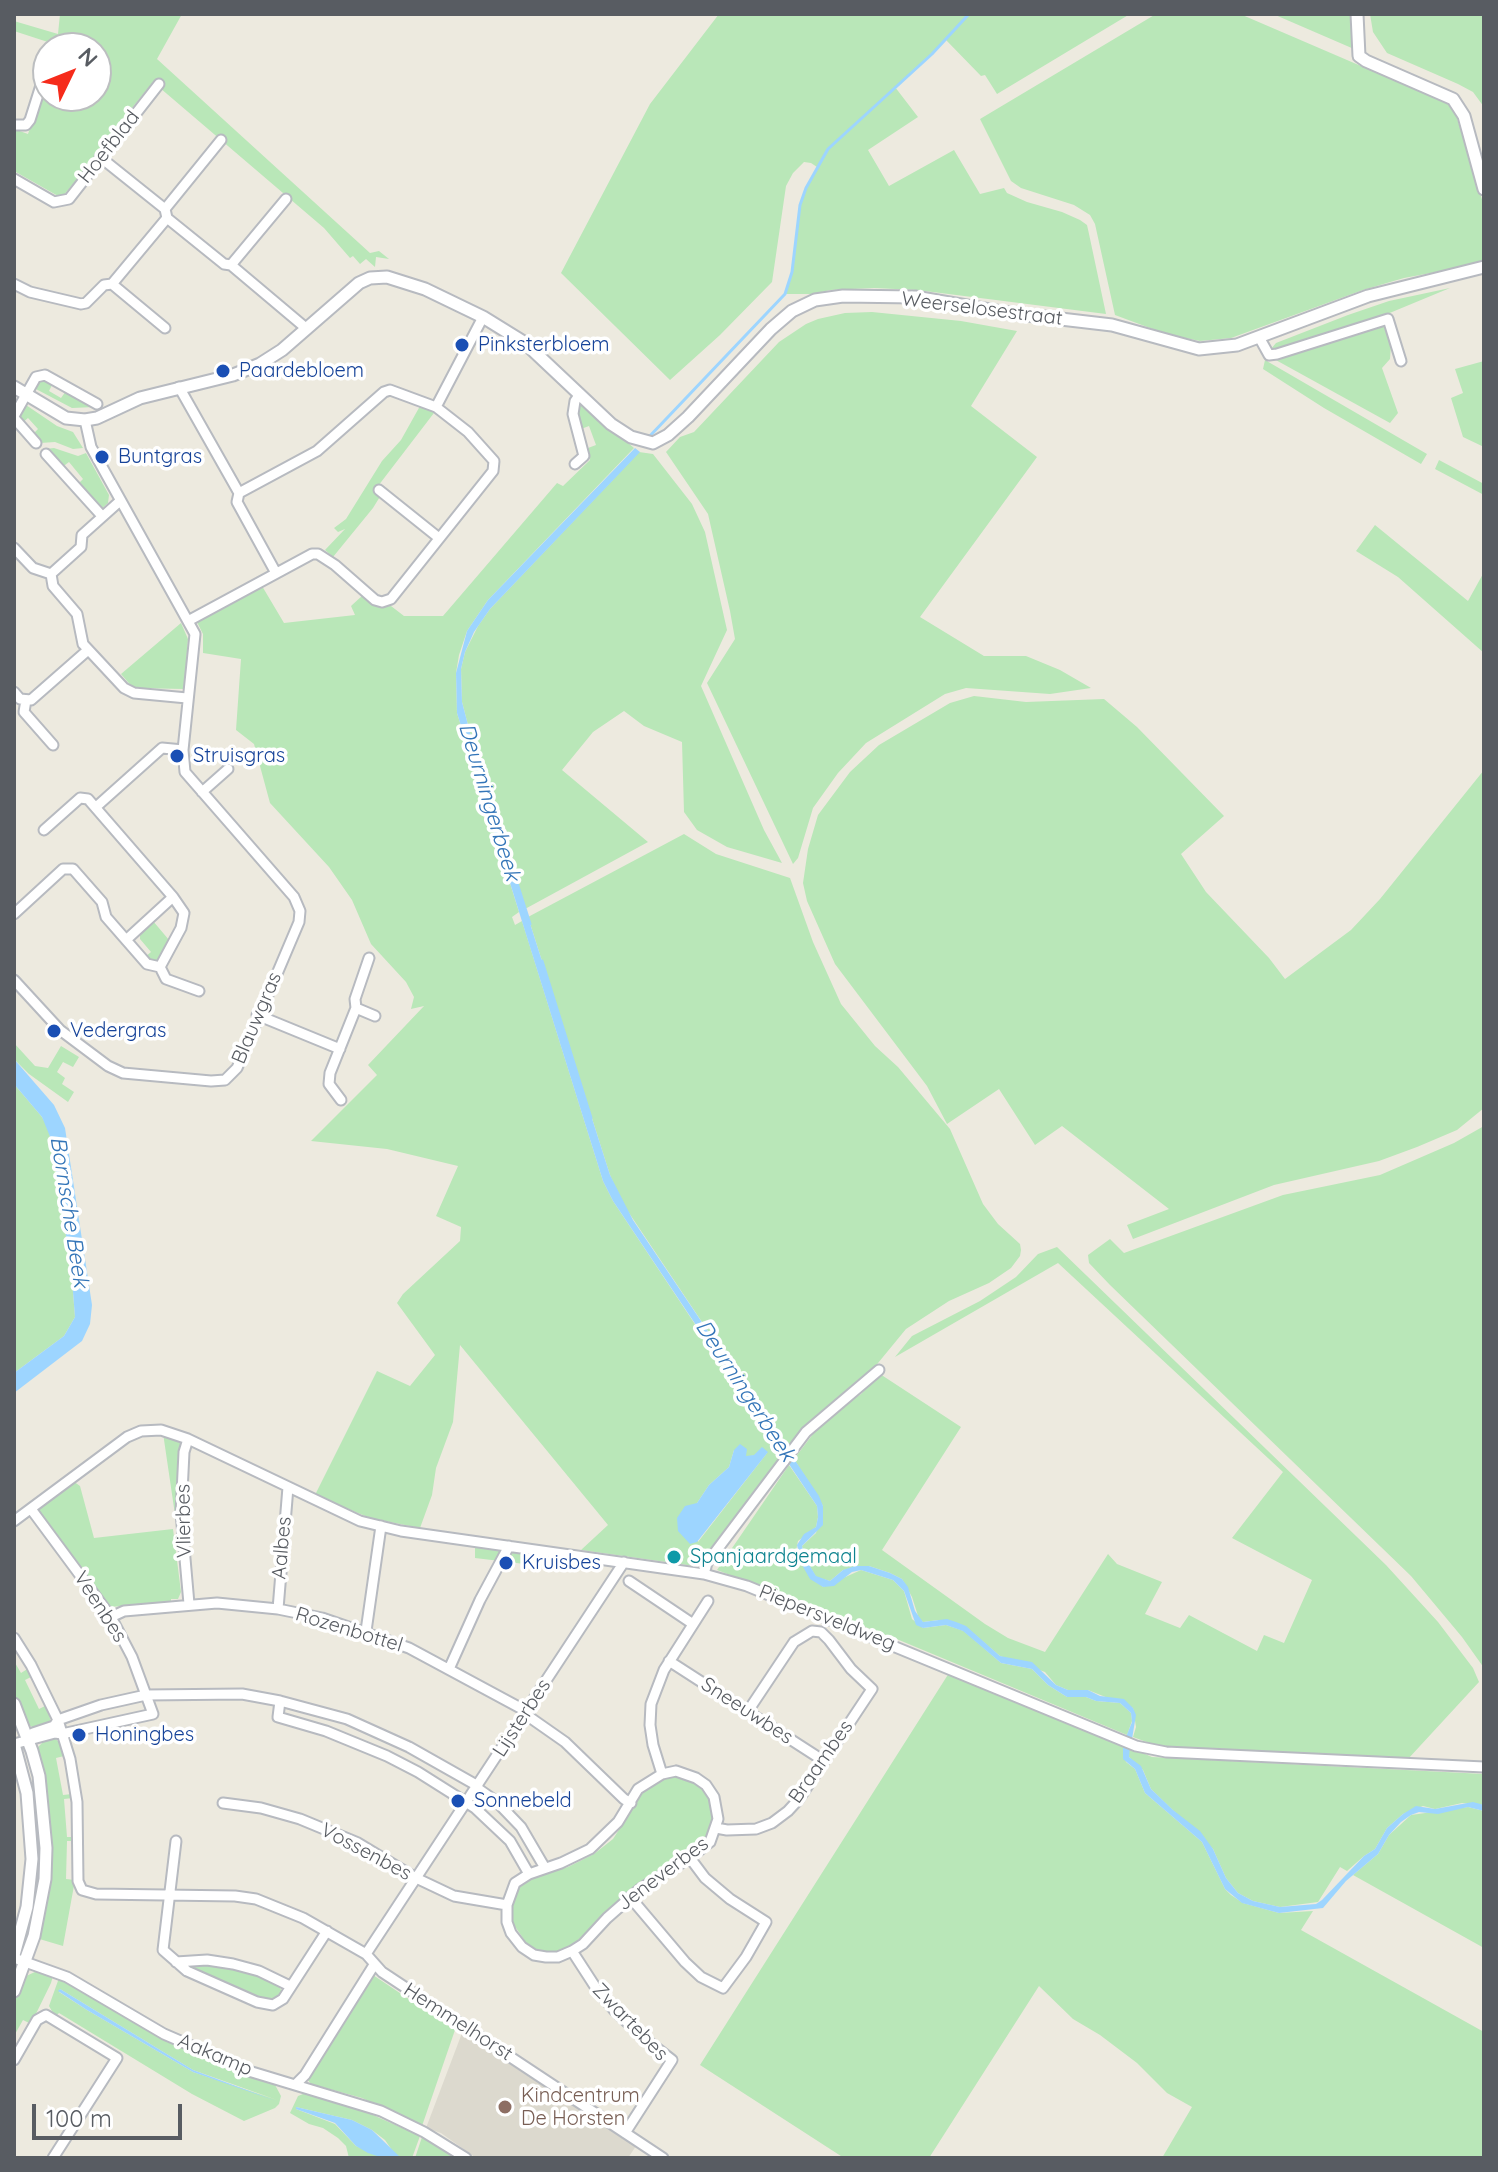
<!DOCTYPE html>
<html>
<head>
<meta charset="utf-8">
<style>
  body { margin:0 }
  #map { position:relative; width:1498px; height:2172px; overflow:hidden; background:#edeadf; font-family:Quicksand,sans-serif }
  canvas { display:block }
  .frame { position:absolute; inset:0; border:16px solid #585c62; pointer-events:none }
  .north { position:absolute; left:32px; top:32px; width:80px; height:80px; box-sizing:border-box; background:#fff; border:2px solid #bcbec0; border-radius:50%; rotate:47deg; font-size:22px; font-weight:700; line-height:32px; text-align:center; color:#585c62 }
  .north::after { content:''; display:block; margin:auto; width:28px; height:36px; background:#f62b1b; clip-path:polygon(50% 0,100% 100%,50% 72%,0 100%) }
  .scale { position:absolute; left:32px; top:2104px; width:150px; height:36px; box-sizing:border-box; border:4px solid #585c62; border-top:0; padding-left:10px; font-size:24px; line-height:28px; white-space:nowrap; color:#585c62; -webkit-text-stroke:6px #fff; paint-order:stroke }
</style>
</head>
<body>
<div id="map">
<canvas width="1498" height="2172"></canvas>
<div class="frame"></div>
<div class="north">N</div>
<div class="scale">100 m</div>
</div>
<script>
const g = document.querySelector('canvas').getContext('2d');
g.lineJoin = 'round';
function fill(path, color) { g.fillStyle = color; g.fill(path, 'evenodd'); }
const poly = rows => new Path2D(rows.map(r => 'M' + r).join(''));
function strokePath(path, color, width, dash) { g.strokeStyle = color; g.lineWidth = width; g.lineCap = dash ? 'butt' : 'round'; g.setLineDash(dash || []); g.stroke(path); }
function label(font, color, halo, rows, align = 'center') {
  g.font = font + ' Quicksand,sans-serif'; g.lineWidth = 7; g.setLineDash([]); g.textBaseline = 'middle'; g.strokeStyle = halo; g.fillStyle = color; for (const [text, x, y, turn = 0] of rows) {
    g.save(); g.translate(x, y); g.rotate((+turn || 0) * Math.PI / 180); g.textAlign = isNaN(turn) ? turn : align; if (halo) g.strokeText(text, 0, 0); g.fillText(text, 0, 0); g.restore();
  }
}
const education = poly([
  [462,2033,636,2146,628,2158,476,2158,441,2133,426,2128]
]);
const green = poly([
  [60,14,182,14,157,59,370,253,379,251,389,259,376,257,375,267,366,259,360,264,353,256,350,258,324,228,153,82,106,140,107,143,104,147,63,196,58,196,14,171,14,129,28,134,48,74,48,96,96,96,96,48,57,48,57,45,14,31,14,21,58,34],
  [719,14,1130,14,997,94,985,75,981,76,946,40,895,87,918,117,868,150,889,186,954,150,980,194,1004,188,1007,193,1027,202,1062,212,1080,220,1087,225,1089,234,1106,314,917,290,874,288,830,290,814,294,785,294,792,272,800,205,806,188,817,167,811,163,804,162,793,173,786,186,772,282,720,335,670,380,561,273,650,104],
  [1156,14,1240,14,1447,103,1456,115,1484,206,1484,263,1404,278,1363,290,1231,338,1200,341,1166,334,1115,315,1095,224,1090,215,1074,205,1021,188,1011,181,980,119],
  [1273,14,1353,14,1354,49],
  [1370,14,1484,14,1484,107,1473,92,1458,84,1387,53,1373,32],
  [1450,288,1380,317,1280,349,1271,349,1276,343,1348,315,1389,301],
  [872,312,961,321,1017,331,971,406,1037,457,920,617,984,656,1026,656,1060,670,1091,688,1050,694,966,688,945,694,866,743,838,773,813,808,798,858,793,864,707,683,735,639,730,611,708,514,666,452,680,437,694,432,779,342,806,324,818,319,845,313],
  [1383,325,1391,345,1390,359,1382,368,1398,413,1390,423,1274,359,1319,347],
  [1265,360,1427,454,1421,464,1324,408,1263,369],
  [1484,361,1484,447,1463,437,1451,398,1463,393,1455,369],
  [45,379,53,383,49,391,61,398,66,391,95,407,72,408,34,388,38,381],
  [23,403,57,426,73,432,83,448,73,449,55,442,40,443,32,435,38,429,28,418,21,424,18,420],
  [583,404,634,448,488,600,467,631,459,655,456,673,457,713,519,912,512,917,515,925,522,921,603,1181,613,1201,782,1455,707,1558,694,1566,581,1550,608,1525,460,1345,453,1422,436,1468,432,1495,420,1528,370,1518,315,1495,377,1371,410,1386,435,1355,397,1303,403,1294,460,1241,461,1227,436,1216,458,1166,387,1149,311,1141,377,1075,368,1065,424,1006,411,1009,414,997,406,982,371,944,352,900,329,867,270,803,254,744,236,730,241,659,203,653,203,634,197,622,262,586,284,623,355,615,351,606,363,595,377,607,391,606,404,616,443,616,557,483,563,486,590,460,588,448,596,445,589,426,581,429,577,415,579,406],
  [734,1450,746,1457,767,1453,698,1542,697,1503,709,1485,729,1467],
  [420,406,437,409,375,490,381,495,373,508,333,557,325,550,345,529,338,532,334,528,346,519,382,461,401,440],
  [54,448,78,456,86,453,109,495,108,503,100,510,77,485,83,479,69,462,61,468,45,449],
  [639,452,653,454,692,504,705,532,727,630,701,686,764,830,782,863,727,847,697,830,684,812,682,742,644,726,624,711,593,732,562,770,648,842,525,909,473,744,462,702,461,669,465,652,478,626,490,609],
  [1439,460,1484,484,1484,495,1435,469],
  [1375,525,1468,601,1484,572,1484,653,1398,577,1356,551],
  [181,623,188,639,184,689,133,688,121,674],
  [974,696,1026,702,1104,699,1137,727,1224,816,1181,854,1206,892,1269,958,1285,979,1351,930,1380,899,1484,770,1484,1108,1457,1130,1417,1147,1379,1161,1274,1185,1133,1239,1127,1225,1169,1209,1062,1126,1035,1145,999,1089,947,1124,927,1086,835,964,807,901,803,883,808,849,818,815,850,772,879,745,950,703],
  [684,834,716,854,790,878,813,942,841,1004,875,1046,898,1067,950,1129,983,1204,998,1224,1020,1244,1021,1250,1020,1256,1011,1268,989,1283,949,1301,906,1329,869,1374,818,1414,787,1449,621,1201,610,1175,528,917],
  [153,921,169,940,163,957,155,961,145,957,151,952,140,939,140,932],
  [14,1043,35,1066,48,1068,61,1046,79,1057,73,1067,63,1062,57,1072,65,1078,62,1084,74,1092,68,1102,29,1074,14,1059],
  [14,1084,42,1117,49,1130,71,1267,75,1317,64,1336,14,1373],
  [1484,1126,1484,1668,1462,1637,1411,1576,1110,1285,1089,1263,1088,1255,1110,1239,1124,1253,1283,1195,1380,1175,1454,1143],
  [1057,1247,1386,1565,1438,1622,1473,1668,1479,1682,1408,1759,1160,1747,1133,1737,1136,1727,1133,1708,1088,1690,1068,1690,1056,1685,1045,1672,1000,1656,966,1627,939,1620,923,1622,919,1619,912,1597,902,1579,890,1573,869,1566,843,1570,830,1581,816,1577,805,1558,802,1546,816,1533,823,1506,794,1459,813,1434,831,1415,861,1394,880,1374,961,1427,882,1550,985,1624,1008,1638,1045,1652,1108,1554,1117,1564,1162,1582,1145,1614,1180,1628,1189,1615,1257,1651,1264,1635,1284,1643,1312,1580,1232,1538,1283,1472,1058,1263,895,1357,912,1336,980,1301,1016,1277,1038,1254],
  [163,1433,181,1440,182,1443,178,1535],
  [789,1465,817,1506,818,1517,816,1527,798,1541,796,1551,823,1587,861,1570,893,1580,904,1591,912,1619,923,1628,946,1625,964,1631,1001,1663,1032,1669,1048,1685,1067,1697,1086,1697,1096,1701,1120,1703,1131,1713,1132,1721,1127,1735,899,1640,717,1570],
  [73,1481,80,1486,94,1538,173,1529,181,1592,178,1599,171,1599,171,1602,110,1607,34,1509],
  [475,1545,559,1557,558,1568,475,1558],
  [14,1661,21,1673,29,1668,33,1676,25,1680,39,1709,47,1705,51,1723,36,1729,25,1723,14,1699],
  [949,1673,1123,1745,1126,1762,1135,1769,1145,1793,1202,1842,1225,1889,1231,1895,1243,1903,1279,1913,1313,1911,1301,1930,1484,2032,1484,2158,1162,2158,1192,2107,1167,2093,1137,2063,1100,2035,1073,2019,1039,1986,929,2158,844,2158,700,2065],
  [54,1738,62,1744,64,1756,56,1758,63,1795,72,1794,73,1798,64,1799,67,1837,76,1837,76,1841,67,1841,66,1879,75,1880,63,1946,36,1938,47,1878,36,1755,37,1748,44,1741],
  [1129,1747,1152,1757,1484,1774,1484,1805,1462,1803,1435,1809,1423,1806,1403,1814,1387,1828,1375,1849,1364,1856,1347,1871,1340,1867,1318,1902,1280,1907,1253,1901,1238,1893,1226,1878,1213,1849,1151,1789,1143,1770,1129,1757],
  [664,1777,684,1777,703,1789,710,1798,714,1812,711,1832,700,1846,640,1884,569,1948,560,1952,543,1952,529,1947,512,1922,512,1902,520,1887,536,1876,568,1867,594,1854,613,1839,647,1786],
  [1468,1807,1484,1811,1484,1948,1353,1875,1378,1854,1389,1835,1411,1815],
  [207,1963,249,1971,278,1984,282,1992,279,1998,265,2003,188,1968,187,1964],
  [37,1971,53,1976,51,1983,31,2024,23,2020,14,2036,14,1996,24,1977],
  [373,1975,455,2030,422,2126,362,2098,311,2084,307,2079],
  [59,1978,176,2044,231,2069,274,2083,281,2096,279,2104,275,2108,244,2121,192,2094,59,2013,57,2015,53,2013,49,2006],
  [60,1989,193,2070,277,2100,193,2072,87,2010,59,1992],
  [308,2092,344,2102,420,2136,412,2158,396,2156,385,2140,372,2130,352,2120,296,2107,296,2109,335,2124,356,2146,386,2158,349,2158,346,2146,338,2138,323,2128,309,2124,290,2113,298,2096],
  [422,2137,449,2152,457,2158,415,2158]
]);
const water = poly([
  [635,448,640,452,490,609,474,632,465,652,461,669,462,702,473,744,610,1175,633,1220,819,1496,823,1506,823,1525,802,1546,805,1558,816,1576,830,1581,843,1570,855,1566,869,1566,890,1573,902,1579,908,1587,915,1611,923,1622,947,1619,956,1622,966,1626,1000,1656,1032,1662,1056,1685,1068,1690,1088,1690,1100,1696,1124,1699,1133,1708,1136,1715,1132,1739,1126,1737,1132,1722,1131,1713,1120,1703,1096,1701,1086,1697,1067,1697,1048,1685,1032,1669,1001,1663,963,1631,946,1625,923,1628,916,1625,904,1591,893,1580,861,1570,852,1572,834,1586,823,1587,810,1579,802,1565,797,1545,804,1534,816,1527,818,1517,817,1506,613,1201,603,1181,457,713,456,673,467,631,488,600],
  [14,1059,54,1105,65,1128,92,1305,90,1324,82,1341,14,1393,14,1373,64,1336,75,1317,71,1267,51,1139,42,1117,14,1084],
  [740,1444,747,1449,746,1456,754,1455,762,1447,768,1452,697,1542,690,1544,678,1531,677,1518,685,1506,697,1503,709,1485,729,1467,734,1450],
  [1123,1744,1130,1746,1129,1757,1141,1766,1151,1789,1173,1810,1200,1831,1213,1849,1226,1878,1238,1893,1253,1901,1280,1907,1316,1904,1322,1900,1364,1856,1375,1849,1387,1828,1403,1814,1416,1806,1435,1809,1473,1802,1484,1805,1484,1811,1468,1807,1438,1814,1419,1812,1411,1815,1401,1822,1389,1835,1378,1854,1346,1881,1323,1908,1279,1913,1242,1903,1225,1889,1202,1842,1145,1793,1135,1769,1123,1759],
  [60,1989,193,2070,276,2101,193,2072,87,2010,58,1991],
  [296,2107,352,2120,372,2130,401,2158,383,2158,368,2153,356,2146,335,2123,296,2109]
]);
const stream = poly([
  [647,439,785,294,792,272,800,205,806,188,828,149,932,54,969,14],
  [509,858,530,924],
  [542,961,591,1118]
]);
const minor = poly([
  [53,48,53,47],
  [14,125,26,125,30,120,48,63],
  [100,157,165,209,167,218,224,264,231,265,307,329],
  [14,179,54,202,69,199,159,84],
  [165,209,221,140],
  [231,265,286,199],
  [14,284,30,292,81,304,86,303,104,285,112,284,167,218],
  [112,284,165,328],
  [1259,337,1269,355,1277,354,1388,319,1401,361],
  [179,387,239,493,237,502,276,573],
  [14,416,36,377,45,375,97,404],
  [14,418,36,443],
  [46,454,102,516],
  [575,464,584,456,573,414,575,401,580,394],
  [379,490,439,538],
  [239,493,317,451,384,392,390,390,436,407],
  [120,501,82,535,81,547,51,574,53,586,77,614,83,644,124,688,134,693,187,698],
  [14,548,33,568,51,574],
  [188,621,312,554,318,554,335,565,375,600,382,602,391,599,493,471,494,461,468,432,436,407,483,317],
  [14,692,20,699,31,700,88,650],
  [26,700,24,712,53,745],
  [202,792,228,769],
  [96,807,162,748,183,750],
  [44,830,80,798,88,799,173,897,184,913,181,928,160,967],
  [14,914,63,869,73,869,102,902,106,917,147,964,160,967,166,979,199,991],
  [126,940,173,897],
  [14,980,60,1030,108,1066,123,1073,211,1081,225,1080,237,1068,299,922,300,911,294,897,185,772,183,750,195,634,91,447,85,420],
  [356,1008,375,1016],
  [257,1015,340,1049],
  [341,1100,329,1084,330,1073,356,1008,355,999,369,958],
  [188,1439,184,1452,181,1513,189,1604],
  [14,1521,127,1437,141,1431,161,1430,188,1439,360,1521,401,1531,704,1574,747,1586,1136,1746,1166,1752,1484,1767],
  [704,1574,707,1563,806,1432,879,1370],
  [629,1581,693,1624],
  [278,1609,288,1487],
  [111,1617,124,1611,217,1603,278,1609,322,1618,409,1648,526,1711],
  [366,1631,381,1526],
  [14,1638,31,1665,58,1720,70,1759,77,1802,78,1881,82,1890,96,1894,235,1896,256,1899,303,1918,366,1954,382,1972,663,2158],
  [669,1661,824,1761],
  [449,1669,480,1600,509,1546],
  [280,1701,278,1717,326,1731,387,1756,418,1772,475,1808,510,1841,529,1874],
  [525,1714,565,1742,624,1799,631,1803],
  [28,1739,33,1733,54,1726,58,1720,101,1705,146,1695,242,1694,280,1701,347,1719,409,1747,478,1786],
  [14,1744,55,1733,62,1734,153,1714,132,1657,111,1617,31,1509],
  [676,1771,696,1778,706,1785,714,1797,718,1819,710,1842,691,1857,640,1889,607,1918,583,1944,572,1951,558,1957,546,1957,534,1955,522,1947,511,1933,507,1922,507,1905,515,1883,529,1874,561,1863,590,1849,618,1822,638,1789,662,1774,676,1771],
  [662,1774,653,1745,650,1725,651,1704,664,1670,708,1601],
  [477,1788,497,1802,521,1827,545,1868],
  [223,1803,261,1808,300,1819,358,1843,416,1878,454,1896,507,1905],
  [716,1828,727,1830,756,1829,772,1823,788,1811,799,1799,872,1689,851,1669,829,1640,821,1632,812,1631,794,1642,748,1711],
  [176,1841,163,1950,187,1971,257,2002,273,2005,283,1999,327,1931],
  [630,1897,685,1962,701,1977,723,1988,746,1957,766,1922,730,1899,705,1878,690,1858],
  [572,1951,596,1988,614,2010,645,2039,672,2060,625,2133],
  [366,1954,624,1562],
  [14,1958,67,1977,164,2034,252,2072,381,2111,424,2132,466,2158],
  [176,1962,207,1960,233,1964,259,1971,290,1986],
  [14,2060,37,2020,46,2015,117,2058,53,2158],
  [296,2084,305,2075,374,1965]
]);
const tertiary = poly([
  [1357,14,1359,56,1366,61,1453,99,1464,116,1484,189],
  [14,387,66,418,85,420,97,418,140,398,233,375,260,364,282,350,359,283,370,278,387,277,425,289,483,317,525,343,611,424,631,437,653,443,668,435,688,417,771,329,792,311,815,300,843,296,915,297,1001,312,1112,325,1199,349,1237,345,1368,296,1484,267],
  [14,1704,32,1751,39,1776,46,1848,45,1879,34,1936,14,1991],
  [14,1744,27,1793,32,1859,27,1907,14,1955]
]);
const markers = [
  [462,345,8,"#1a4fb4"],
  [223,371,8,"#1a4fb4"],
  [102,457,8,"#1a4fb4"],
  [177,756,8,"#1a4fb4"],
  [54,1031,8,"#1a4fb4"],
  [674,1557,8,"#0f9aa8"],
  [506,1563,8,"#1a4fb4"],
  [79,1735,8,"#1a4fb4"],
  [458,1801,8,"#1a4fb4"],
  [505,2107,8,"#8d6e63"]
];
const streetNames = [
  ["Hoefblad",109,147,-52],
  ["Weerselosestraat",982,309,7],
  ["Blauwgras",257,1018,-67],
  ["Vlierbes",184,1521,-91],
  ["Aalbes",282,1548,-85],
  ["Veenbes",100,1607,57],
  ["Piepersveldweg",827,1618,22],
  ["Rozenbottel",349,1630,17],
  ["Sneeuwbes",747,1711,33],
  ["Lijsterbes",522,1718,-57],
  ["Braambes",821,1762,-55],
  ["Vossenbes",366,1852,28],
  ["Jeneverbes",663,1874,-37],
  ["Hemmelhorst",458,2022,33],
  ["Zwartebes",630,2022,46],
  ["Aakamp",215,2055,23]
];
const transitNames = [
  ["Pinksterbloem",478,345],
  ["Paardebloem",239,371],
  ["Buntgras",118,457],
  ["Struisgras",193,756],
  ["Vedergras",70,1031],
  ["Kruisbes",522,1563],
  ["Honingbes",95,1735],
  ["Sonnebeld",474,1801]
];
const cultureNames = [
  ["Spanjaardgemaal",690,1557]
];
const educationNames = [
  ["Kindcentrum",521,2096],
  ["De Horsten",521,2119]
];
const waterNames = [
  ["Deurningerbeek",489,802,73],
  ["Bornsche Beek",69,1212,81],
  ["Deurningerbeek",745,1391,57]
];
fill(education, '#dcd9ce');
fill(green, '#b9e7b8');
fill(water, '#9dd5ff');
strokePath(stream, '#9dd5ff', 3);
strokePath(minor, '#b7bac0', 13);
strokePath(tertiary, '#b7bac0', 15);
strokePath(minor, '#fff', 9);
strokePath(tertiary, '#fff', 11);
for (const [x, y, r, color] of markers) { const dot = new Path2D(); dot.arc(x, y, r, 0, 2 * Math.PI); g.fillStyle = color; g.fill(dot); strokePath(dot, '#fff', 3); }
label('20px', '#585c62', '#fff', streetNames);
label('20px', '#164399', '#fff', transitNames, 'left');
label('20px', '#0d838f', '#fff', cultureNames, 'left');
label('20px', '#785e54', '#fff', educationNames, 'left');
label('italic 22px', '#3375b8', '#fff', waterNames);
</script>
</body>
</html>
